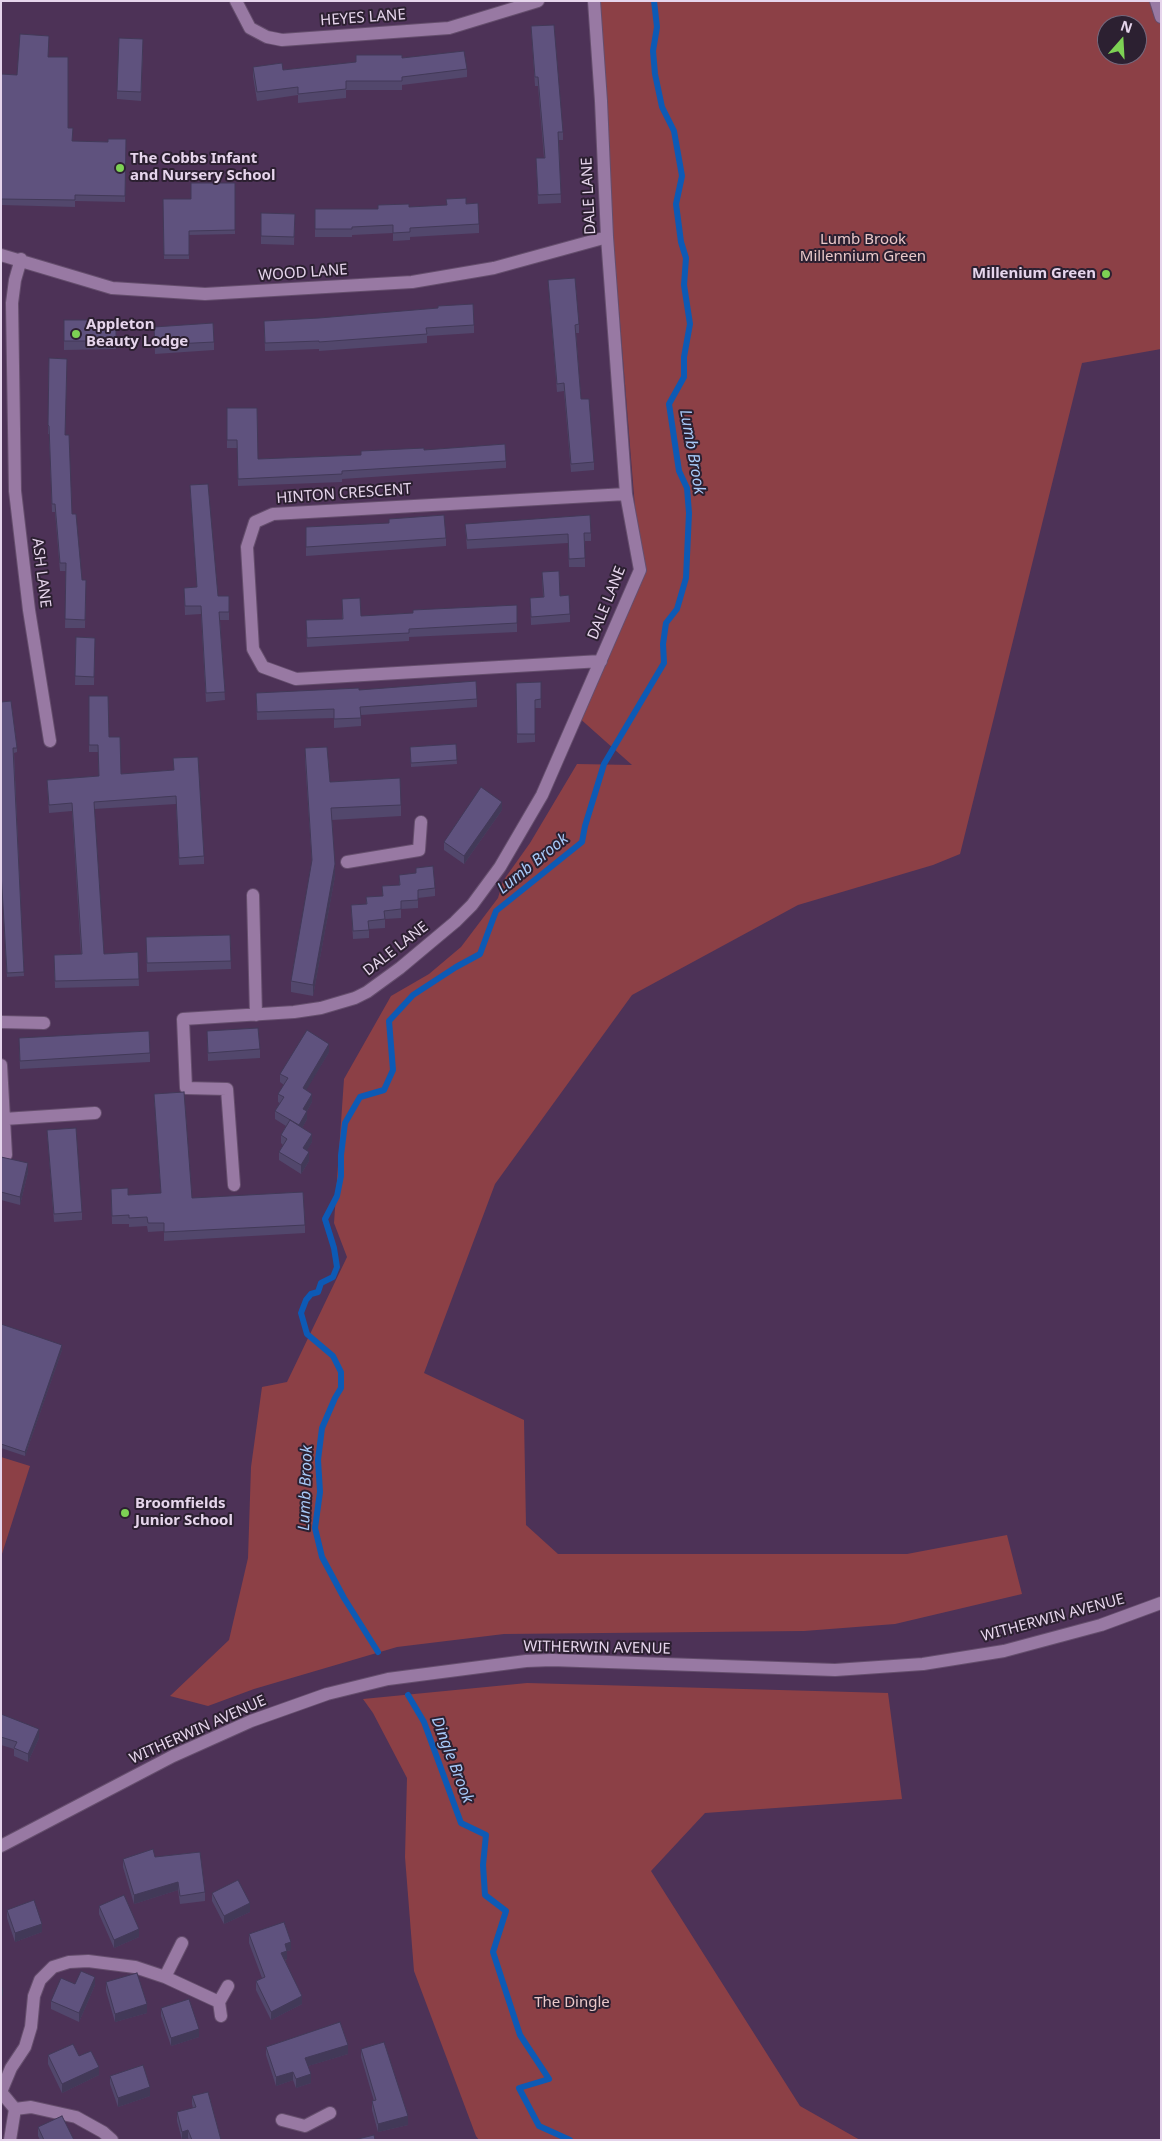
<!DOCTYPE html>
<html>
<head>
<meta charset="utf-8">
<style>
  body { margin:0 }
  #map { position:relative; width:1162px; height:2141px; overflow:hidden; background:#4d3257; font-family:"Noto Sans",sans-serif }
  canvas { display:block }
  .frame { position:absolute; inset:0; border:2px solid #e6d5ec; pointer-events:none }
  .north { position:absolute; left:1097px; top:15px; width:50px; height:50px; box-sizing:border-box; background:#2c2031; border:1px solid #76687c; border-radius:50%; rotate:19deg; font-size:14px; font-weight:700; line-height:20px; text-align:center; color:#e6d5ec }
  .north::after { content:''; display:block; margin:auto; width:18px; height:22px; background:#7dd154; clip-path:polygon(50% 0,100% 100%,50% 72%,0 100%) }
</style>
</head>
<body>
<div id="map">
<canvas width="1162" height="2141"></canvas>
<div class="frame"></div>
<div class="north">N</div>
</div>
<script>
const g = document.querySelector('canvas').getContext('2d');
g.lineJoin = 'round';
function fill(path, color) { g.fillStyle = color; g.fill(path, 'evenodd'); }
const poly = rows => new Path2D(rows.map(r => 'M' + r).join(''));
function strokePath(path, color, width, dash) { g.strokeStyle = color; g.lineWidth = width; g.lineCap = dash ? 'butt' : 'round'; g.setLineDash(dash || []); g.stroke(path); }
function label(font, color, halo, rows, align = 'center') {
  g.font = font + ' "Noto Sans",sans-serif'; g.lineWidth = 4; g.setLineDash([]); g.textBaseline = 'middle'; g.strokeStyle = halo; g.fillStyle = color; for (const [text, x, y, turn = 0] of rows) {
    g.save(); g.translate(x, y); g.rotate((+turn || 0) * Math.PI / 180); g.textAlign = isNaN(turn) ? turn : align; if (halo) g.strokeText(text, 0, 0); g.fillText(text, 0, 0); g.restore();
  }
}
const green = poly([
  [594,1,1161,1,1161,349,1082,363,960,854,933,865,798,905,632,995,495,1184,424,1373,524,1420,526,1525,558,1554,907,1554,1007,1535,1022,1594,895,1624,804,1631,504,1634,397,1647,254,1689,208,1706,170,1696,229,1640,248,1558,251,1467,262,1387,287,1382,347,1257,334,1223,344,1079,391,996,429,974,461,947,498,898,503,881,530,843,577,764,632,765,577,716,640,569],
  [1107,25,1137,25,1137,55,1107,55],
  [1,1457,30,1466,1,1557],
  [527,1683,888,1693,902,1799,705,1813,651,1871,800,2106,860,2140,479,2140,476,2136,414,1971,405,1857,407,1778,373,1713,363,1699]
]);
const stream = poly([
  [378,1652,344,1598,322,1557,315,1528,320,1492,318,1460,322,1428,335,1398,341,1388,341,1372,333,1356,307,1334,301,1313,306,1300,311,1294,318,1292,321,1283,333,1277,337,1267,334,1248,325,1219,337,1196,341,1176,341,1155,345,1123,360,1097,384,1090,393,1070,389,1021,413,995,456,967,480,954,496,911,582,842,585,826,604,764,664,663,663,644,666,623,677,609,686,578,689,513,687,488,679,471,669,404,684,377,684,357,690,324,684,285,686,258,681,242,676,204,682,176,674,131,662,107,655,74,653,51,657,27,654,1],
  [408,1695,424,1722,461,1823,486,1835,483,1865,485,1895,506,1911,493,1952,520,2035,549,2079,519,2088,539,2126,570,2140]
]);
const street = poly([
  [236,1,250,28,267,37,282,40,449,28,538,1],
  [1,255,112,288,205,294,412,282,494,268,607,237],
  [21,259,15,280,12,303,15,491,29,610,50,741],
  [601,661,296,679,263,667,253,649,247,547,255,522,273,514,626,494],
  [347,862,419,850,421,822],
  [253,895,256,1015],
  [1,1022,44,1023],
  [1,1065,6,1155],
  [4,1119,95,1113],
  [234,1185,227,1089,186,1088,183,1019,294,1012,321,1008,355,998,367,992,400,968,455,922,472,905,500,867,542,795,640,570,626,494,607,237,601,101,594,1],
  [165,1977,182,1943],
  [221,2016,219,2002,228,1986],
  [1,2092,11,2068,25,2047,31,2027,34,1996,40,1980,53,1967,69,1962,88,1961,135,1967,165,1977,219,2002],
  [1,2092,15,2109,31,2107,76,2117,103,2132,112,2140],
  [282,2120,305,2126,330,2113],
  [10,2140,15,2109]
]);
const secondary = poly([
  [1156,1,1161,17],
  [1,1846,173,1756,251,1721,327,1694,388,1679,526,1661,552,1660,835,1670,923,1664,1004,1651,1101,1625,1161,1603]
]);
const wall = poly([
  [531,26,563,132,563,140,559,140,561,203,538,204,536,158,544,158,538,86,535,86],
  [143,47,141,101,117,99,117,91],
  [48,57,72,141,108,142,126,139,125,202,75,201,75,207,1,205,1,74,17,75],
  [402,58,467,69,467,77,402,85,402,90,346,90,346,98,298,103,298,95,257,101,253,76,253,67,283,70],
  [235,183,235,234,189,235,189,259,164,259,163,199,191,199],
  [466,204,479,224,479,233,410,237,410,240,393,241,393,233,352,235,352,237,315,237,315,209,378,209],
  [261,213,295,214,294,245,261,244],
  [548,280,579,324,579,333,576,333,581,399,594,462,594,470,571,472,564,391,557,392],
  [64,320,116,320,116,349,64,350],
  [264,321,474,325,474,333,427,336,427,343,319,351,319,349,265,351],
  [154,327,214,342,214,350,155,354],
  [49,358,65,435,72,514,82,580,86,580,85,628,65,628,66,571,60,571,55,512,52,512,49,434,48,434],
  [227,408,258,459,361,455,424,450,506,461,506,468,342,479,342,482,238,486,237,448,227,448],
  [190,485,218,596,229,596,229,620,220,620,225,700,206,702,201,614,185,615,184,588,197,587],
  [465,524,591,533,591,541,585,541,585,567,569,567,568,543,467,549],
  [306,527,446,538,446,546,306,556],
  [542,572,560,596,570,614,570,622,531,625,530,598,543,597],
  [342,599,361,616,517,623,517,632,409,637,409,641,307,647,306,620,342,619],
  [76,637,95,638,94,685,75,685],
  [541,682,541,708,535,708,535,742,517,743,516,683],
  [359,690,477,699,477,707,361,715,361,726,334,728,334,718,257,720,256,693],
  [89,696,109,737,121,774,174,770,204,856,204,864,179,865,176,804,94,809,104,954,138,952,139,986,55,988,54,955,81,954,72,811,49,813,47,780,99,776,98,752,89,752],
  [1,702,17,748,17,752,14,753,24,976,7,977,1,876],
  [456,744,457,764,411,767,410,747],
  [305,748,330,782,401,805,401,816,332,820,335,876,313,996,291,992,291,981,312,863,305,760],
  [502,810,464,864,444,850,444,842],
  [399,875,435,888,435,896,418,898,418,908,401,909,401,918,385,919,385,928,369,929,369,938,353,939,351,905,366,904,366,897,383,896,382,886,399,885],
  [230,935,231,969,147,972,146,937],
  [207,1031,260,1049,260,1058,208,1061],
  [19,1038,150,1053,150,1062,20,1069],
  [329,1052,306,1090,312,1102,307,1111,307,1119,302,1128,312,1142,306,1151,309,1161,301,1174,279,1160,279,1152,283,1145,281,1143,281,1135,286,1126,275,1119,275,1111,280,1103,278,1102,278,1094,284,1085,280,1082,280,1074],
  [154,1094,192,1198,305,1225,305,1233,164,1241,164,1231,148,1232,147,1226,129,1227,129,1224,112,1224,111,1189,128,1195,161,1193],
  [47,1130,82,1212,82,1220,54,1222],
  [1,1157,28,1172,20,1205,1,1200],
  [1,1324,62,1350,25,1456,1,1448],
  [1,1714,39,1738,28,1762,14,1756,14,1749,1,1745],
  [155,1857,205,1892,205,1901,180,1904,178,1890,134,1904,123,1867,123,1859],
  [212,1893,250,1912,224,1924,212,1901],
  [99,1906,139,1937,114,1948,99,1914],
  [7,1910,42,1932,15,1942,7,1918],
  [249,1934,291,1950,287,1951,287,1959,285,1960,302,2004,271,2020,256,1990,256,1981,262,1978,249,1943],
  [106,1982,147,2013,115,2022,106,1991],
  [75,1984,95,1985,79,2022,51,2009,51,2001],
  [161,2008,199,2037,171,2046,161,2016],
  [266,2047,348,2054,308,2066,311,2083,296,2088,293,2080,276,2086,266,2055],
  [361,2049,408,2125,378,2132,372,2110,372,2101,374,2101,361,2057],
  [48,2055,79,2056,99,2075,62,2093,48,2064],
  [110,2076,150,2096,118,2107,110,2084],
  [192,2096,221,2140,189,2140,188,2138,182,2140,177,2121,177,2112,193,2108,192,2104],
  [38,2127,74,2140,40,2140,38,2136]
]);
const shadedWall = poly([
  [502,802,502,810,464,864,464,856],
  [335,864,335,876,313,996,313,985],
  [329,1044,329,1052,303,1096,303,1088],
  [312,1094,312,1102,307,1111,307,1119,299,1134,299,1125,303,1109],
  [312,1134,312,1142,303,1157,303,1148],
  [309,1152,309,1161,301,1174,301,1165],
  [28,1163,28,1172,20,1205,20,1197],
  [62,1345,62,1350,25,1456,25,1452],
  [39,1729,39,1738,28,1762,28,1754],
  [178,1882,178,1890,134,1904,134,1895],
  [250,1903,250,1912,224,1924,224,1916],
  [42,1924,42,1932,15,1942,15,1933],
  [139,1929,139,1937,114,1948,114,1940],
  [291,1942,291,1950,287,1951,287,1959,281,1961,281,1953,285,1944],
  [95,1977,95,1985,79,2022,79,2013],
  [3,1987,3,1996,1,1996,1,1988],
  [302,1996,302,2004,271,2020,271,2012],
  [147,2004,147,2013,115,2022,115,2014],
  [199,2029,199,2037,171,2046,171,2038],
  [348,2045,348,2054,305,2067,305,2058],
  [99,2067,99,2075,62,2093,62,2084],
  [293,2072,293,2080,276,2086,276,2077],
  [311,2074,311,2083,296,2088,296,2079],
  [150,2087,150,2096,118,2107,118,2098],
  [408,2116,408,2125,378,2132,378,2124],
  [188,2130,188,2138,182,2140,182,2132]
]);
const building = poly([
  [554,25,563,132,558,132,561,194,538,195,536,158,545,158,538,77,535,77,531,26,554,25],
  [20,34,49,36,48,57,68,57,68,128,73,128,72,141,108,142,108,139,126,139,125,196,75,195,75,200,1,199,1,74,17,75,20,34],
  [119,38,143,39,141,92,117,91,119,38],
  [464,51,467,69,402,77,402,81,346,81,346,89,298,94,298,87,257,92,253,67,282,63,283,70,356,62,356,55,402,55,402,58,464,51],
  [191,183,235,183,235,230,189,231,189,255,164,255,163,199,191,199,191,183],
  [466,198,466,204,478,203,479,224,410,228,410,232,393,233,393,225,352,227,352,229,315,229,315,209,378,209,378,205,409,204,409,207,447,205,446,199,466,198],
  [261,213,295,214,294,237,261,236,261,213],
  [575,278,579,324,575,325,581,399,589,399,594,462,571,464,564,383,557,384,548,280,575,278],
  [473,304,474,325,426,328,427,334,319,342,319,341,265,343,264,321,319,318,438,308,438,306,473,304],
  [64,320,116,320,116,341,64,341,64,320],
  [213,323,214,342,155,345,154,327,213,323],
  [49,358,67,359,65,435,69,435,72,514,76,514,82,580,86,580,85,620,65,619,66,563,60,563,55,504,52,504,49,426,48,425,49,358],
  [227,408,257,408,258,459,361,455,361,451,424,448,424,450,505,444,506,461,342,471,342,474,238,479,237,440,227,440,227,408],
  [208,484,218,596,229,596,229,612,219,612,225,692,206,693,201,606,185,606,184,588,197,587,190,485,208,484],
  [444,515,446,538,306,547,306,527,389,523,389,519,444,515],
  [590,515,591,533,584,533,585,558,569,559,568,534,467,540,465,524,590,515],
  [559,571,560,596,569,595,570,614,531,617,530,598,544,597,542,572,559,571],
  [360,598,361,616,413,613,413,610,517,605,517,623,409,629,409,633,307,638,306,620,343,619,342,599,360,598],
  [76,637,95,638,94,677,75,676,76,637],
  [476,681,477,699,360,707,361,718,334,719,334,709,257,712,256,693,359,688,359,690,476,681],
  [541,682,541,699,535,700,535,734,517,734,516,683,541,682],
  [89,696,108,696,109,737,120,737,121,774,174,770,173,758,198,757,204,856,179,858,176,796,94,802,104,954,138,952,139,979,55,981,54,955,82,954,72,803,49,805,47,780,99,776,98,745,89,745,89,696],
  [11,701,17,748,13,748,24,972,7,973,1,872,1,702,11,701],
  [456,744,457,760,411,763,410,747,456,744],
  [327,747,330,782,400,778,401,805,331,808,335,864,313,985,291,981,312,860,305,748,327,747],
  [481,787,502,802,464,856,444,842,481,787],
  [433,866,435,888,418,890,418,900,401,901,401,909,384,911,385,919,368,921,369,930,353,931,351,905,367,904,366,897,383,896,382,886,400,885,399,875,416,873,416,868,433,866],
  [230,935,231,961,147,963,146,937,230,935],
  [258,1028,260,1049,208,1053,207,1031,258,1028],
  [307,1030,329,1044,303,1088,312,1094,303,1109,307,1111,299,1125,275,1111,284,1097,278,1094,288,1078,280,1074,307,1030],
  [149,1031,150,1053,20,1061,19,1038,149,1031],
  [184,1092,192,1198,303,1192,305,1225,164,1232,164,1223,148,1223,147,1217,129,1218,129,1215,112,1216,111,1189,128,1188,128,1195,161,1193,154,1094,184,1092],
  [290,1120,312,1134,303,1148,309,1152,301,1165,279,1152,287,1139,281,1135,290,1120],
  [76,1128,82,1212,54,1214,47,1130,76,1128],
  [1,1157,28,1163,20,1197,1,1192,1,1157],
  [1,1324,62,1345,25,1452,1,1444,1,1324],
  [1,1714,39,1729,28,1754,14,1748,17,1742,1,1737,1,1714],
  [153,1849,155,1857,200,1852,205,1892,180,1896,178,1882,134,1895,123,1859,153,1849],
  [238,1880,250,1903,224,1916,212,1893,238,1880],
  [124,1895,139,1929,114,1940,99,1906,124,1895],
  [34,1900,42,1924,15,1933,7,1910,34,1900],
  [284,1922,291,1942,285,1944,287,1951,281,1953,302,1996,271,2012,256,1981,265,1977,249,1934,284,1922],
  [81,1971,95,1977,79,2013,51,2001,61,1978,75,1984,81,1971],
  [137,1973,147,2004,115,2014,106,1982,137,1973],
  [189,1999,199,2029,171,2038,161,2008,189,1999],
  [340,2022,348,2045,305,2058,311,2074,296,2079,293,2072,276,2077,266,2047,340,2022],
  [384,2042,408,2116,378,2124,372,2101,376,2100,361,2049,384,2042],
  [73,2044,79,2056,91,2051,99,2067,62,2084,48,2055,73,2044],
  [143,2065,150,2087,118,2098,110,2076,143,2065],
  [208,2092,221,2140,192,2140,188,2130,182,2132,177,2112,196,2107,192,2096,208,2092],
  [62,2116,74,2140,44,2140,38,2127,62,2116],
  [374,2135,375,2140,354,2140,374,2135]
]);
const markers = [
  [120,168,5,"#7dd154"],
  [1106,274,5,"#7dd154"],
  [76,334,5,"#7dd154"],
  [125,1513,5,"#7dd154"]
];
const streetNames = [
  ["HEYES LANE",363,18,-4],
  ["DALE LANE",589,196,-93],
  ["WOOD LANE",303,273,-4],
  ["HINTON CRESCENT",344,494,-4],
  ["ASH LANE",41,573,83],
  ["DALE LANE",607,603,-68],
  ["DALE LANE",396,949,-38],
  ["WITHERWIN AVENUE",1053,1618,-15],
  ["WITHERWIN AVENUE",597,1648,1],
  ["WITHERWIN AVENUE",198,1730,-24]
];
const poiNames = [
  ["The Cobbs Infant",130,159],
  ["and Nursery School",130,176],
  ["Millenium Green",1096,274,"right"],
  ["Appleton",86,325],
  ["Beauty Lodge",86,342],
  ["Broomfields",135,1504],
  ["Junior School",135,1521]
];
const parkNames = [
  ["Lumb Brook",863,240],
  ["Millennium Green",863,257],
  ["The Dingle",572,2003]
];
const waterNames = [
  ["Lumb Brook",692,452,80],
  ["Lumb Brook",533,864,-39],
  ["Lumb Brook",306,1488,-88],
  ["Dingle Brook",452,1760,69]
];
fill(green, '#8c4046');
strokePath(stream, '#0d5ab5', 6);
strokePath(street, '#654e6d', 14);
strokePath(secondary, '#654e6d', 14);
strokePath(street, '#9879a3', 12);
strokePath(secondary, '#9879a3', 12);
fill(wall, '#52476c');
fill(shadedWall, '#423958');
fill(building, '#5f527e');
strokePath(building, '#423958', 1);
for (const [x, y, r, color] of markers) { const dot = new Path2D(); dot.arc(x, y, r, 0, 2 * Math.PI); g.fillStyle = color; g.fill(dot); strokePath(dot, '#2c2031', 2); }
label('15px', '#e6d5ec', '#2c2031', streetNames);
label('bold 15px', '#e6d5ec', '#2c2031', poiNames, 'left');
label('15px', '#eac8c9', '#2c2031', parkNames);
label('italic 16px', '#a7c9f8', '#2c2031', waterNames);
</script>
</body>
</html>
